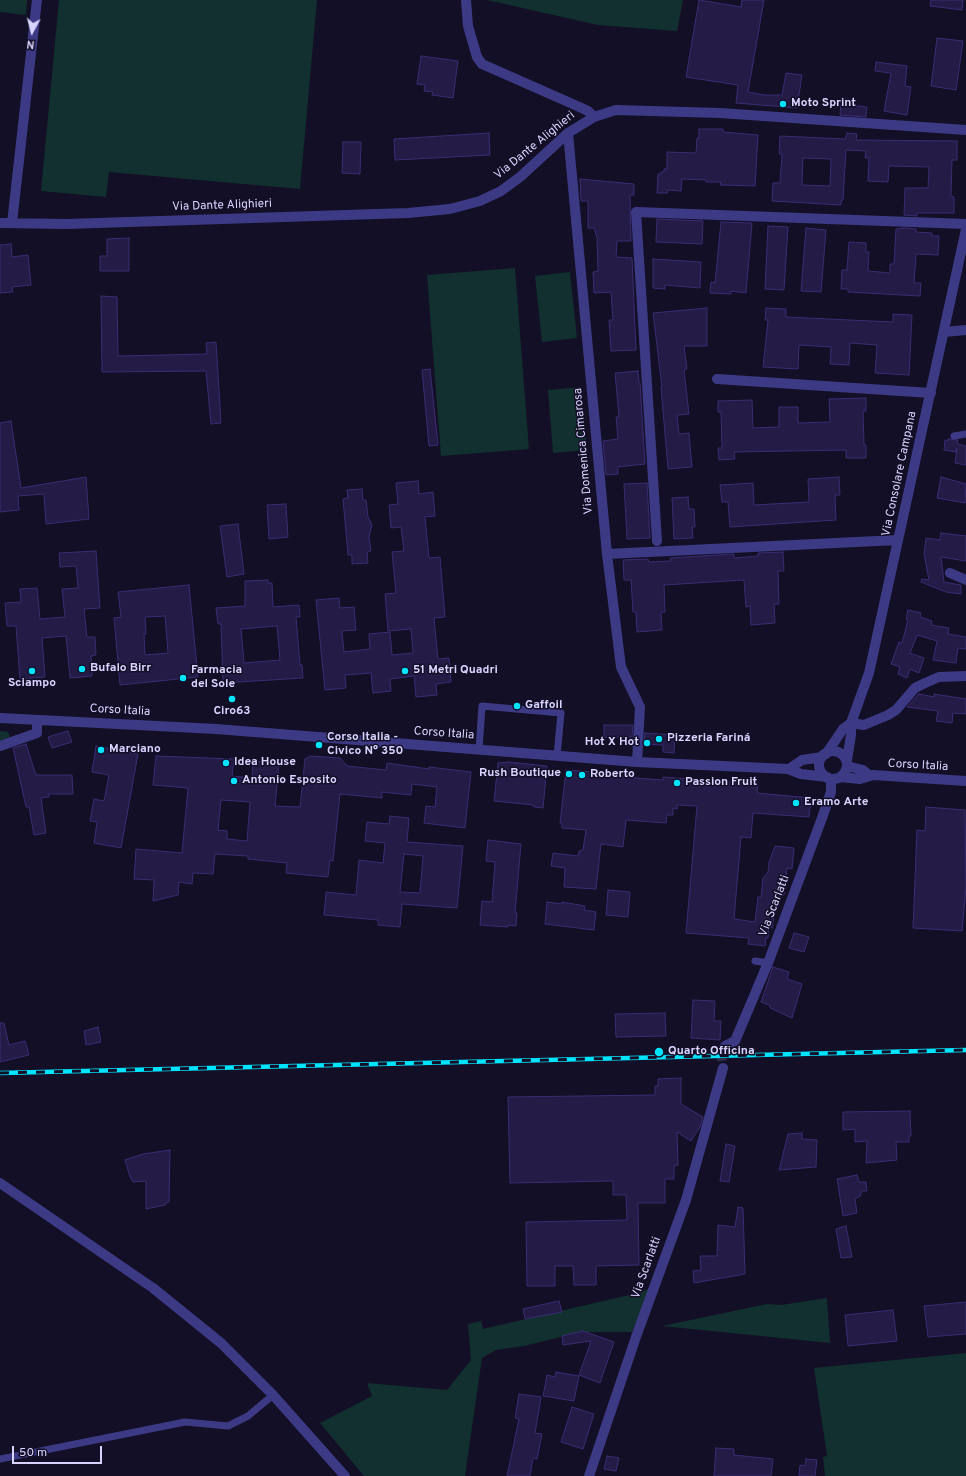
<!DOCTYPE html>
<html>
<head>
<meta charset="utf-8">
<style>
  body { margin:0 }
  #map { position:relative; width:966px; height:1476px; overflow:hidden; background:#130f26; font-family:Overpass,sans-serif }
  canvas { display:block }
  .north { position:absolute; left:12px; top:12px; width:40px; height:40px; -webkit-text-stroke:3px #130f26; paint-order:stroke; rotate:187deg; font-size:11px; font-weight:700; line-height:16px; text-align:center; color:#d9d4ff }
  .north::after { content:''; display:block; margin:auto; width:14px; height:18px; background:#d9d4ff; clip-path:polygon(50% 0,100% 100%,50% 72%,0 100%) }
  .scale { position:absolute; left:12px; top:1446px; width:90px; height:18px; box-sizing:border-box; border:2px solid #d9d4ff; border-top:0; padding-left:5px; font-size:12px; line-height:14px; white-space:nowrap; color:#d9d4ff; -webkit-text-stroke:3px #130f26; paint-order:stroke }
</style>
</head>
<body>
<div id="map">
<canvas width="966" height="1476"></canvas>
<div class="north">N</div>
<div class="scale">50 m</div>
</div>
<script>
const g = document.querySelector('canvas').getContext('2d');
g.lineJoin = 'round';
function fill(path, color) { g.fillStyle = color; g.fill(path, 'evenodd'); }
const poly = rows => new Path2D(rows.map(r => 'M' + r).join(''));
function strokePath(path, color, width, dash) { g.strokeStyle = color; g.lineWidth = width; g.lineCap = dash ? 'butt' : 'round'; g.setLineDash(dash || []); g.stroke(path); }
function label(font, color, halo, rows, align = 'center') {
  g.font = font + ' Overpass,sans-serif'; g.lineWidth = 3; g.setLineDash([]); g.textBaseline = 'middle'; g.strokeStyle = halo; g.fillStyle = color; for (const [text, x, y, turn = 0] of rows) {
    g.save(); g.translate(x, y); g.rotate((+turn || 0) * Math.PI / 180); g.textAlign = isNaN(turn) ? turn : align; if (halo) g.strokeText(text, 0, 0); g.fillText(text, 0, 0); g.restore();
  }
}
const green = poly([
  [0,0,27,0,26,15,0,12],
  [59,0,317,0,300,189,109,172,106,197,41,191],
  [487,0,683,0,677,31,598,25],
  [515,268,529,449,441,456,427,275],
  [570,272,577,338,542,342,535,276],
  [581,387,587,450,553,453,548,390],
  [0,731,8,732,10,737,0,741],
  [650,1288,632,1332,581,1332,524,1346,496,1350,482,1358,465,1476,364,1476,320,1423,372,1396,367,1383,447,1390,471,1360,468,1324,481,1321,483,1329,642,1292],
  [827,1298,830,1343,662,1326,767,1304,781,1305],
  [966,1353,966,1476,825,1476,823,1457,827,1456,814,1368]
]);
const building = poly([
  [699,0,741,7,742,0,764,0,748,92,764,95,782,95,786,73,802,75,797,108,736,103,738,85,686,77,699,0],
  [931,0,963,0,962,10,930,6,931,0],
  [937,38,963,41,956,90,931,86,937,38],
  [421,56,458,61,453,98,432,95,433,92,424,91,425,85,417,84,421,56],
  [876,62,907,66,905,86,911,87,907,115,884,111,891,73,875,71,876,62],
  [841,104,867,107,866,117,840,115,841,104],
  [699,129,723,129,723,132,758,135,755,186,720,185,721,182,706,182,706,180,682,179,681,191,668,190,667,193,657,193,658,174,661,174,661,172,664,172,664,169,667,169,667,152,696,153,697,138,699,138,699,129],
  [489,133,490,155,395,160,394,139,489,133],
  [847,133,857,134,856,140,957,141,957,160,952,160,951,196,954,197,954,213,917,213,917,216,904,215,905,188,928,188,929,167,889,166,888,182,868,181,869,158,865,158,866,151,846,150,843,200,841,201,841,205,772,201,773,183,780,183,782,154,779,154,780,136,845,139,847,133],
  [803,158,831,159,830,186,802,185,803,158],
  [343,142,361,142,360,174,342,173,343,142],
  [580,179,634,184,634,195,630,195,631,241,617,241,616,257,632,258,636,350,611,351,609,320,613,320,611,292,594,293,593,272,598,271,597,238,594,228,588,228,588,201,581,201,580,179],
  [657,219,703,221,702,244,656,242,657,219],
  [721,222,752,223,746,293,731,291,731,294,710,293,711,282,715,283,721,222],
  [768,226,788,227,784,290,765,289,768,226],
  [806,228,826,230,821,292,801,291,806,228],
  [904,228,916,229,916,232,932,233,932,236,939,236,938,255,916,254,914,283,921,283,920,296,848,292,848,289,841,289,842,270,847,270,849,242,866,243,866,252,869,252,868,271,890,273,890,264,894,264,896,229,904,228],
  [129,238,129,271,100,271,100,256,107,256,107,239,129,238],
  [11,244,12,257,28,255,31,285,12,287,13,292,0,293,0,245,11,244],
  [653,259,701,262,700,288,665,285,665,289,653,288,653,259],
  [101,296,117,297,118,356,207,354,206,343,216,342,221,423,211,424,206,371,102,372,101,296],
  [707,308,707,346,684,346,687,369,684,370,689,414,677,415,679,434,689,433,692,467,668,469,661,387,662,387,653,313,707,308],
  [766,308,786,309,786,317,893,322,893,314,912,315,909,375,875,373,877,345,850,343,849,365,830,364,831,347,799,345,798,369,763,367,768,320,765,320,766,308],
  [430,369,438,445,429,446,422,370,430,369],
  [638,371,639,383,640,383,645,464,618,467,618,474,606,475,603,441,618,439,616,417,619,417,615,373,638,371],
  [866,398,866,411,863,411,864,445,866,445,866,458,846,458,846,450,734,452,735,459,719,460,718,448,722,448,721,412,718,412,718,401,752,400,753,428,779,427,779,407,798,407,798,423,830,422,829,399,866,398],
  [11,421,21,488,86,477,89,519,46,524,44,494,18,496,19,510,0,512,0,423,11,421],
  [948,439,958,440,957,444,966,446,966,465,955,463,957,448,956,452,944,450,945,440,948,441,948,439],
  [839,477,840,495,835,495,836,520,730,527,728,502,722,502,720,485,753,483,754,505,809,502,808,479,839,477],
  [941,477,966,484,965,503,937,498,941,477],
  [418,481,419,494,433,492,435,516,425,517,429,558,440,557,445,617,434,618,438,659,449,658,451,682,436,684,437,695,416,697,414,676,390,679,391,691,373,693,371,673,345,675,346,688,325,690,316,600,339,598,340,608,354,607,356,630,342,631,344,652,370,649,369,634,390,632,392,655,413,653,411,629,388,631,385,594,396,593,392,552,404,551,401,527,391,528,389,505,398,504,396,483,418,481],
  [647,483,650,538,627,539,624,484,647,483],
  [362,489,363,500,366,500,368,517,372,525,369,536,371,551,367,552,368,563,352,564,352,555,348,555,343,499,348,498,347,490,362,489],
  [688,497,689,509,694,509,695,527,692,527,693,538,674,539,672,498,688,497],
  [286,504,288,537,269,539,267,505,286,504],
  [238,524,244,574,227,577,220,526,238,524],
  [941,533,966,536,966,561,941,557,944,582,961,585,961,594,946,592,921,582,922,579,929,580,924,554,926,538,940,540,941,533],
  [96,551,100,608,84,609,87,637,95,637,96,655,91,656,92,676,70,678,66,636,42,638,45,677,20,679,16,626,7,626,5,603,21,602,20,589,37,588,40,619,65,617,62,589,78,588,76,566,60,567,59,553,96,551],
  [783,552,784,571,778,571,779,604,774,604,775,623,751,625,750,606,746,607,744,580,664,585,665,612,661,612,662,630,637,632,636,612,633,612,631,580,624,580,623,560,648,559,649,562,671,561,670,558,734,554,734,558,758,556,758,553,783,552],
  [268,580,268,583,272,583,273,607,299,605,300,617,296,617,300,665,302,665,303,678,223,683,221,624,218,624,216,608,245,606,245,581,268,580],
  [277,626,280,660,244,663,241,629,277,626],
  [189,585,198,677,120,685,114,618,121,617,118,592,189,585],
  [165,616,168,653,145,655,144,635,146,634,145,617,165,616],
  [908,610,921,613,920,617,932,621,931,625,949,628,948,634,966,637,966,649,958,648,956,663,933,660,937,641,917,635,910,653,924,658,919,673,910,669,907,678,898,674,900,667,891,664,899,642,902,643,908,620,906,619,908,610],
  [919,694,934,697,934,694,966,699,966,714,953,713,952,723,936,721,938,711,907,707,919,694],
  [604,725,633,725,632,737,604,737,604,725],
  [68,731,72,742,52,748,48,737,68,731],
  [645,733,675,735,674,753,663,752,663,745,644,744,645,733],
  [26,744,36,775,72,775,73,794,49,794,49,797,41,798,46,833,34,835,29,807,26,807,13,748,26,744],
  [96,746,138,754,121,848,94,843,97,822,90,821,94,799,104,801,109,775,92,772,96,746],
  [156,756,234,759,232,776,252,778,253,761,279,764,275,806,300,807,305,759,310,756,340,758,347,766,386,770,387,763,429,769,429,767,471,772,465,828,424,823,426,806,435,807,437,787,412,784,411,795,382,792,382,798,340,794,333,861,330,860,328,877,286,873,287,863,248,859,248,856,215,854,213,874,193,873,192,884,179,882,178,895,153,901,154,880,134,879,136,849,182,853,188,788,153,785,156,756],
  [221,800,250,802,247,841,227,839,227,831,218,830,221,800],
  [509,762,547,766,543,808,534,807,534,805,494,801,498,763,509,762],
  [566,770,610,773,609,776,663,780,663,777,758,784,757,793,811,798,809,817,753,813,751,838,741,837,734,919,755,922,758,897,761,897,763,878,768,872,769,862,775,846,794,848,792,869,787,868,784,895,781,896,777,910,775,911,772,928,769,927,768,938,766,938,765,946,748,944,749,938,686,933,697,806,677,805,677,809,673,808,673,815,667,815,666,823,626,820,623,847,601,844,596,889,564,887,565,868,551,866,553,853,578,856,579,851,583,850,586,830,562,828,562,823,560,823,566,770],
  [926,807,965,810,966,888,962,931,913,928,917,830,925,831,926,807],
  [390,816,409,818,407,842,463,846,457,908,402,904,400,927,378,925,378,920,324,915,326,892,356,895,359,860,383,863,385,843,365,841,367,822,389,824,390,816],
  [404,854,423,856,420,893,400,892,404,854],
  [488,840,521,844,515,913,517,913,516,926,508,925,508,927,480,925,482,901,492,902,495,862,486,861,488,840],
  [608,890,630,892,628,917,606,915,608,890],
  [547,902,562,904,562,902,585,906,584,910,596,912,594,930,545,924,547,902],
  [794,933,809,937,804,952,789,948,794,933],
  [773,967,789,972,787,979,802,984,792,1018,770,1008,771,1006,761,1002,773,967],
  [693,1000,715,1001,714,1021,721,1021,720,1040,691,1038,693,1000],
  [665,1013,666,1036,616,1037,615,1014,665,1013],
  [0,1023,4,1023,9,1045,25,1041,29,1055,0,1062,0,1023],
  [98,1027,101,1042,86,1045,84,1031,98,1027],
  [681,1078,681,1104,703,1117,700,1127,691,1141,677,1132,678,1165,674,1166,674,1179,665,1179,665,1203,638,1203,639,1265,596,1266,596,1285,574,1285,573,1266,555,1266,555,1286,527,1286,526,1222,627,1220,626,1195,613,1195,613,1181,510,1183,508,1097,655,1095,655,1086,658,1086,658,1079,681,1078],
  [910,1111,911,1136,909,1136,909,1142,896,1142,897,1160,866,1163,867,1141,855,1142,855,1129,843,1130,843,1112,910,1111],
  [802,1133,802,1139,817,1140,816,1167,779,1170,788,1134,802,1133],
  [726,1144,735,1146,729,1182,720,1181,726,1144],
  [170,1150,169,1202,166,1203,165,1205,146,1209,146,1181,133,1182,130,1177,125,1160,143,1154,170,1150],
  [857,1175,859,1182,866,1182,867,1191,862,1191,860,1196,855,1199,857,1213,843,1216,837,1179,857,1175],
  [738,1207,743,1208,745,1274,694,1283,693,1271,701,1270,700,1256,717,1256,718,1225,735,1227,738,1207],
  [846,1226,852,1257,841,1258,836,1229,846,1226],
  [559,1301,562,1312,525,1319,523,1309,559,1301],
  [966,1302,966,1334,928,1337,924,1306,966,1302],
  [893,1310,897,1341,848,1346,845,1315,893,1310],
  [583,1331,614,1342,600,1383,579,1375,591,1341,563,1345,562,1336,583,1331],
  [556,1372,579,1376,574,1401,543,1396,547,1375,555,1377,556,1372],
  [519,1394,541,1397,535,1433,542,1434,537,1459,533,1458,530,1476,507,1476,519,1419,515,1418,519,1394],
  [572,1407,594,1414,583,1449,561,1442,572,1407],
  [716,1448,734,1449,734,1455,773,1459,771,1476,714,1476,716,1448],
  [607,1456,619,1458,616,1471,604,1469,607,1456],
  [806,1459,817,1460,815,1476,799,1476,800,1465,805,1466,806,1459]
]);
const streetTunnel = poly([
  [721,1051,723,1068]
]);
const lane = poly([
  [954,436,966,434],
  [479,750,482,706,561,713,557,756],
  [755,961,768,963],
  [0,1459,185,1422,228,1426,248,1416,273,1395]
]);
const street = poly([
  [466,0,468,26,477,57,482,64,575,105,588,111,594,117],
  [568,133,607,554,621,667,640,707,637,762],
  [0,223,67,224,408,213,450,209,480,201,501,191,520,177,568,133,594,117,616,110,720,113,966,130],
  [12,223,37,0],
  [944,332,966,330],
  [717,379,931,393],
  [657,541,636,212,966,224],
  [607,554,898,540],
  [950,573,966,580],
  [0,718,216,729,637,762,788,769,801,774,827,777],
  [851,723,864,725,888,715,896,710,915,688,925,683,939,677,966,676],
  [0,746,37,733,37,720],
  '819 765a14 14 0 1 1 28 0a14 14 0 1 1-28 0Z',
  [826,754,843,729,851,723],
  [847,760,851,735,851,723,869,673,966,229],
  [847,766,863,770,869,775],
  [789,769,802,760,822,757],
  [840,777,860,779,873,775,966,781],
  [721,1051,725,1046,735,1041,768,963,822,818,831,792,831,779],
  [0,1183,153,1288,221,1343,273,1395,345,1476],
  [589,1476,637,1334,686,1200,723,1068]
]);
const rail = poly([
  [0,1073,966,1050]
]);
const markers = [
  [783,104,4,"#00e5ff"],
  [82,669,4,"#00e5ff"],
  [32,671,4,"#00e5ff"],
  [405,671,4,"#00e5ff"],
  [183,678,4,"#00e5ff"],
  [232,699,4,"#00e5ff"],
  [517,706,4,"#00e5ff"],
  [659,739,4,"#00e5ff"],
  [647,743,4,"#00e5ff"],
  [319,745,4,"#00e5ff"],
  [101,750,4,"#00e5ff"],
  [226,763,4,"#00e5ff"],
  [569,774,4,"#00e5ff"],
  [582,775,4,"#00e5ff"],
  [234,781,4,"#00e5ff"],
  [677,783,4,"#00e5ff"],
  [796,803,4,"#00e5ff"],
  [659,1052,5,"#00e5ff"]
];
const poiNames = [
  ["Moto Sprint",791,104],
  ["Bufalo Birr",90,669],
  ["Farmacia",191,671],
  ["del Sole",191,685],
  ["51 Metri Quadri",413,671],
  ["Sciampo",32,684,"center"],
  ["Gaffoil",525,706],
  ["Ciro63",232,712,"center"],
  ["Corso Italia -",327,738],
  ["Civico N° 350",327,752],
  ["Pizzeria Fariná",667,739],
  ["Hot X Hot",639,743,"right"],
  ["Marciano",109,750],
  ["Idea House",234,763],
  ["Rush Boutique",561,774,"right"],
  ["Roberto",590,775],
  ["Antonio Esposito",242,781],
  ["Passion Fruit",685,783],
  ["Eramo Arte",804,803],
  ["Quarto Officina",668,1052]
];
const streetNames = [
  ["Via Dante Alighieri",535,146,-39],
  ["Via Dante Alighieri",222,206,-2],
  ["Via Domenica Cimarosa",584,451,-95],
  ["Via Consolare Campana",900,474,-78],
  ["Corso Italia",120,711,3],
  ["Corso Italia",444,734,4],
  ["Corso Italia",918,766,3],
  ["Via Scarlatti",775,906,-69],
  ["Via Scarlatti",647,1268,-70]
];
fill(green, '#12302f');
fill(building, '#241b47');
strokePath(building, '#3b2d73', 1);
strokePath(streetTunnel, '#312d47', 10, [10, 5]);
strokePath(lane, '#3d3a85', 7);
strokePath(street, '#3d3a85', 10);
strokePath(rail, '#00e5ff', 4.5);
strokePath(rail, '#130f26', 3, [9]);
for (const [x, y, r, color] of markers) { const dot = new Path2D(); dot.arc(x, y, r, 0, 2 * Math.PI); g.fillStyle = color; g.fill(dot); strokePath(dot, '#130f26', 1.5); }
label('bold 12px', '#d9d4ff', '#130f26', poiNames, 'left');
label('12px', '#d9d4ff', '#130f26', streetNames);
</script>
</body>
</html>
